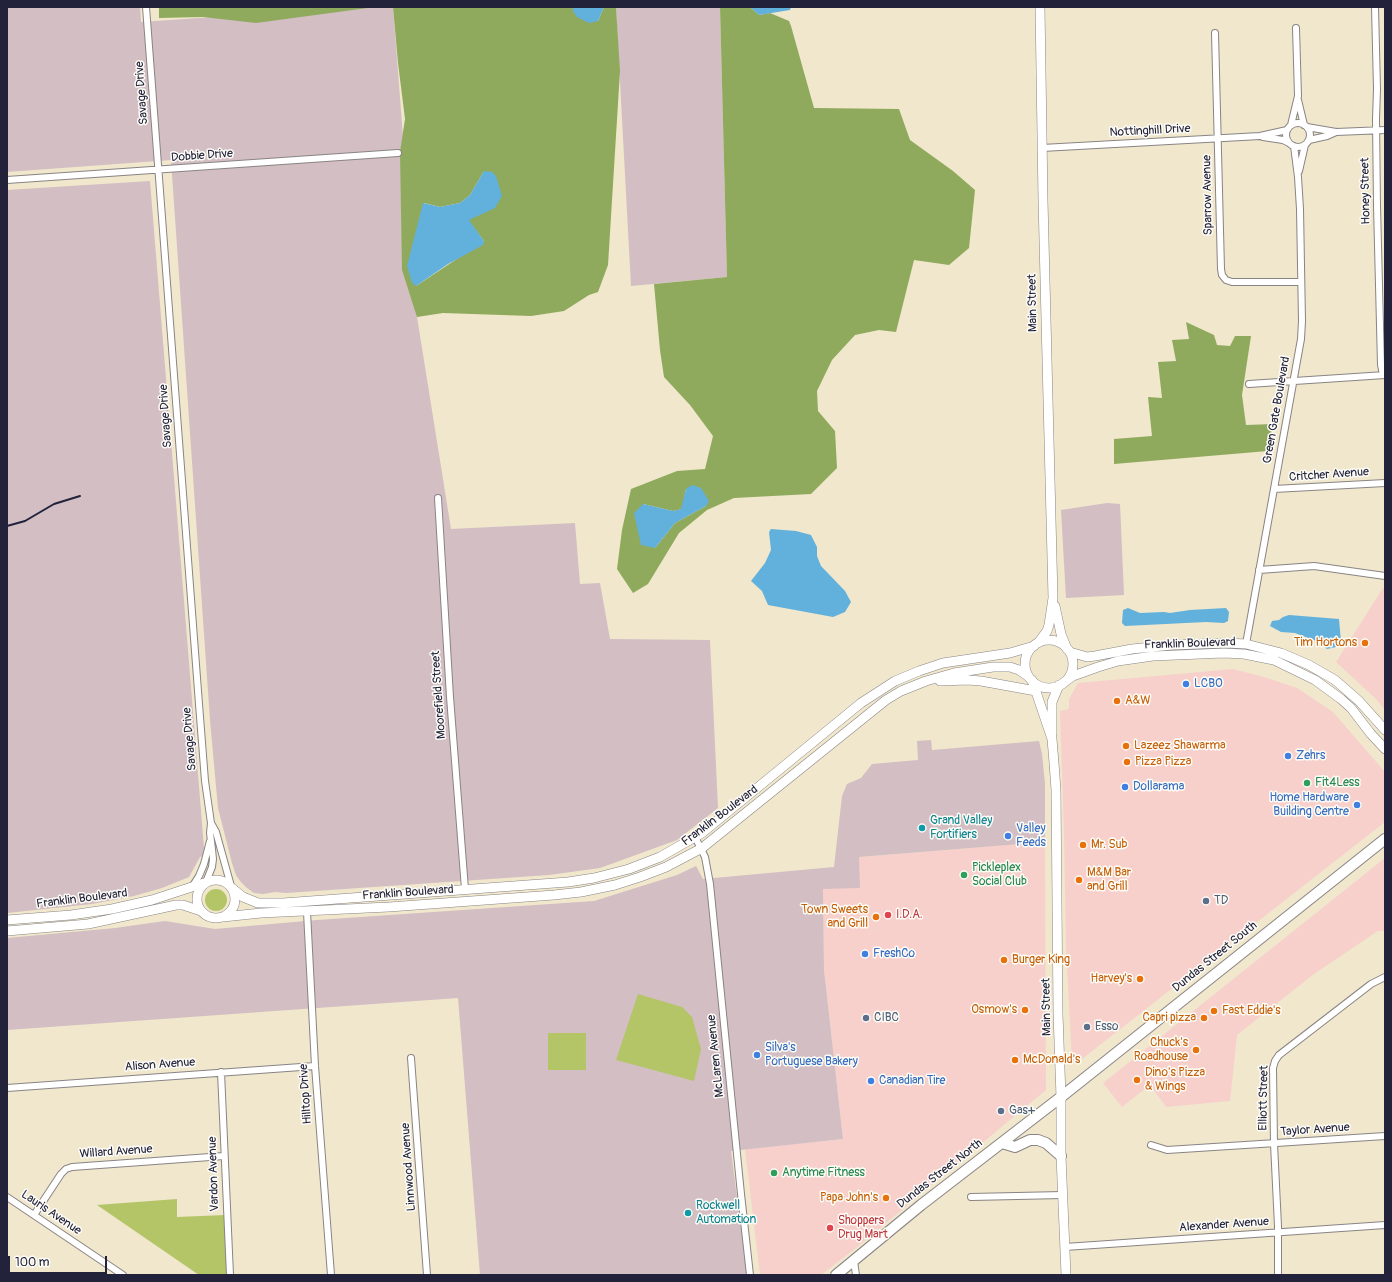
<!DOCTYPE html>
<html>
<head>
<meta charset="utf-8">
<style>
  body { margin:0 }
  #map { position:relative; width:1392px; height:1282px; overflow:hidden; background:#f0e7cc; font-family:Pangolin,sans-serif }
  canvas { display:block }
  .frame { position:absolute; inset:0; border:8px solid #22223b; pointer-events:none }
  .scale { position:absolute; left:8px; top:1256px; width:99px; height:18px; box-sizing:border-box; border:2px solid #22223b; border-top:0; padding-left:5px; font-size:12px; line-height:14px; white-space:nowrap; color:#22223b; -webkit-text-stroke:3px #fdfcf7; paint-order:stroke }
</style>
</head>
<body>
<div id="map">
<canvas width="1392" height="1282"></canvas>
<div class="frame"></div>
<div class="scale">100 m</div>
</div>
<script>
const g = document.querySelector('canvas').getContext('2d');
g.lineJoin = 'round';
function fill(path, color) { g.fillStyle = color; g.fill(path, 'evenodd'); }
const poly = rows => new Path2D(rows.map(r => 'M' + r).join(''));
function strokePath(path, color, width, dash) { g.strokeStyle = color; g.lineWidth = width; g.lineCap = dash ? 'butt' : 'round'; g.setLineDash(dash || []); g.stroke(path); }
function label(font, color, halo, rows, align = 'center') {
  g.font = font + ' Pangolin,sans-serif'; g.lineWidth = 3; g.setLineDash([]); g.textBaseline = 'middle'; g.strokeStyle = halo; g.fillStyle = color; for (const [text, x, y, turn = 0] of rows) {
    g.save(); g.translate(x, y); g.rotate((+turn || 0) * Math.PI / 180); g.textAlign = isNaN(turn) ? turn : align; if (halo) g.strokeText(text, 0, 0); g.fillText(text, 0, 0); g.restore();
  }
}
const built = poly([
  [1383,588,1385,588,1385,710,1376,699,1336,662],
  [1233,669,1264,677,1297,688,1333,712,1385,772,1385,822,1082,1059,1072,1063,1066,947,1064,835,1060,711,1069,709,1069,699,1078,683],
  [1045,842,1046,1090,856,1248,821,1275,760,1275,745,1149,843,1139,824,970,823,889,859,857],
  [1385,858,1385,931,1378,931,1314,974,1237,1035,1230,1101,1166,1107,1150,1085,1122,1107,1103,1083]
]);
const industrial = poly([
  [7,7,140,7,141,22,358,7,393,7,417,317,451,529,575,523,580,584,600,583,610,639,710,640,718,808,677,840,600,868,549,875,286,893,275,892,263,894,254,893,247,888,240,881,236,875,232,863,218,808,210,720,171,160,7,172],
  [616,7,720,7,727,277,631,286],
  [150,181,204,848,203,856,200,857,189,877,162,888,134,896,92,904,7,913,7,190],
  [1107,503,1120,504,1124,595,1066,598,1061,510],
  [931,740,932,750,1039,741,1042,754,1045,784,1045,842,859,857,860,888,823,889,824,970,843,1139,731,1151,747,1275,480,1275,458,998,7,1030,7,938,115,928,165,921,215,929,317,920,594,901,677,875,696,866,703,879,834,867,842,796,847,784,861,778,872,764,918,760,917,741]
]);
const green = poly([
  '205 900a11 11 0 1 1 22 0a11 11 0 1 1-22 0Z',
  [638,994,682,1007,692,1017,701,1049,694,1081,616,1060],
  [548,1033,586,1033,586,1070,548,1070],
  [177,1199,177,1217,225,1215,230,1275,199,1275,97,1205]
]);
const forest = poly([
  [159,7,375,7,256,23,203,17,159,18],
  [393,7,573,7,573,11,598,21,604,7,616,7,620,71,608,265,598,292,589,295,564,311,531,316,443,313,417,317,402,270,400,152,405,119,398,63],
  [484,171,468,220,484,241,416,286,424,203,440,207,460,203,470,195],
  [720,7,750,7,759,15,770,13,789,21,791,26,814,108,899,109,910,140,953,171,975,190,969,248,949,265,914,260,896,332,879,330,855,335,832,360,817,391,818,411,835,431,837,468,811,494,734,498,707,510,679,533,648,584,633,593,617,569,622,530,631,489,677,471,705,469,713,436,690,405,664,377,660,350,654,284,727,277],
  [686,489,706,506,675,523,655,548,643,504,673,511,682,509],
  [1186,322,1214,335,1217,345,1230,346,1235,336,1251,336,1242,395,1246,425,1273,424,1268,451,1114,464,1114,439,1152,436,1148,397,1162,398,1158,362,1176,361,1172,340,1189,339]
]);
const water = poly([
  [573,7,604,7,598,21,589,23,577,17,573,11],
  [750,7,791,7,790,10,759,15],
  [484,171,492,172,496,176,502,196,495,208,469,220,484,241,483,245,448,264,416,286,412,283,407,266,423,203,440,207,460,203,470,195],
  [692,485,701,488,709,501,706,506,675,523,655,548,641,545,634,513,643,504,673,511,681,509,686,489],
  [771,529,796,531,811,535,817,547,817,556,821,566,845,591,851,602,845,612,833,617,768,605,762,591,751,581,765,563,771,550,769,532],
  [1128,608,1140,613,1164,612,1170,613,1190,610,1226,608,1229,612,1228,621,1224,623,1206,622,1125,626,1122,623,1123,610],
  [1289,615,1339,619,1341,642,1336,647,1327,649,1319,642,1295,633,1281,632,1270,626,1272,621,1279,620,1283,617]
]);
const street = poly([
  [146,7,199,704,205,781,211,823,210,833,212,849,213,859,212,867,206,882],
  [1375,7,1377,89,1376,119,1377,206,1381,365,1383,375],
  [1215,33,1221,269,1222,275,1226,280,1232,282,1301,282],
  [1298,100,1304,125],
  '1286 135a12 12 0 1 1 24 0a12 12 0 1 1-24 0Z',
  [1291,125,1298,96,1296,28],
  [1307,127,1336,132,1385,130],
  [1263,137,1283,140,1289,143],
  [1309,140,1327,136,1336,132],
  [1042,148,1260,136,1287,130],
  [1299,171,1305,145],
  [7,180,398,153],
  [1249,384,1385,375],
  [1274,489,1385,483],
  [438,498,450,697,465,889],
  [1259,570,1314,566,1385,576],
  [1246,644,1301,339,1302,321,1300,209,1298,177,1294,146],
  [211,823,216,832,231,886],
  [695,837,705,857,710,884,741,1194,750,1275],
  [192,887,199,876,204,864,210,841],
  [307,912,315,1066,331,1275],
  [411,1058,427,1275],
  [221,1072,230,1275],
  [7,1088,315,1066],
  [1151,1145,1167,1150,1385,1136],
  [7,1197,123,1275],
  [971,1197,1063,1195],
  [34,1215,61,1174,66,1169,72,1167,224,1156],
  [1065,1247,1385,1225],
  [854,1261,856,1275],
  [1278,1275,1278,1226,1274,1144,1273,1068,1275,1061,1279,1055,1371,984,1385,977]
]);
const secondary = poly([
  [1055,606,1061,634,1067,649],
  '1025 664a24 24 0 1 1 48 0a24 24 0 1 1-48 0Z',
  [1038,643,1047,631,1049,625,1053,598,1043,200,1040,7],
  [1070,652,1087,657,1095,656,1132,649,1172,645,1227,643,1246,644,1281,653,1309,665,1335,680,1359,701,1385,730],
  [1032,680,1052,739,1054,763,1056,790,1058,1014,1061,1097,1061,1156,1066,1275],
  [940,681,968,680,981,681,1036,691],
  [1063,683,1073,676,1098,667,1118,661,1153,656,1224,653,1244,654,1274,660,1315,680,1341,699,1351,708,1371,734,1385,749],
  [1052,734,1052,702,1059,685],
  '197 899a19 19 0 1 1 38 0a19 19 0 1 1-38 0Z',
  [232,888,243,897,258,903,283,903,568,882,594,878,629,869,660,857,702,833,861,703,895,681,919,671,943,663,1010,653,1034,646],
  [223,917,261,913,389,907,554,895,581,892,615,885,640,877,666,867,702,848,886,700,901,691,926,681,954,673,993,667,1010,667,1019,670,1029,677],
  [7,920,71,915,112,909,152,900,204,883],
  [7,931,88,924,176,905,183,905,201,911]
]);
const primary = poly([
  [1002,1143,1015,1147,1030,1140,1038,1140,1046,1143,1061,1156],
  [836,1275,921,1205,1061,1097,1385,839]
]);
const rail = poly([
  [7,526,25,521,54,504,80,496]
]);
const markers = [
  [1365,643,4,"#e8710a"],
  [1186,684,4,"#3f7fe0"],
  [1117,701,4,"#e8710a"],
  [1126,746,4,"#e8710a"],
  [1288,756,4,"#3f7fe0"],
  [1127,762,4,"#e8710a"],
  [1307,783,4,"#2e9e5b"],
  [1125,787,4,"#3f7fe0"],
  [1357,805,4,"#3f7fe0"],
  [922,828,4,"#0f9aa8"],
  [1008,836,4,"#3f7fe0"],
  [1083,845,4,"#e8710a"],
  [964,875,4,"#2e9e5b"],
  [1079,880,4,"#e8710a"],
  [1206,901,4,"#5c6f8a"],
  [888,915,4,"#e0444e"],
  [876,917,4,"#e8710a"],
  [865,954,4,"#3f7fe0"],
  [1004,960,4,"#e8710a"],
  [1140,979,4,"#e8710a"],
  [1025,1010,4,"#e8710a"],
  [1214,1011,4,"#e8710a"],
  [866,1018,4,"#5c6f8a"],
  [1204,1018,4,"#e8710a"],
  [1087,1027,4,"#5c6f8a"],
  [1196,1050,4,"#e8710a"],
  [757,1055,4,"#3f7fe0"],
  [1015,1060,4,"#e8710a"],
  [1137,1080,4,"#e8710a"],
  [871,1081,4,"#3f7fe0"],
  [1001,1111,4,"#5c6f8a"],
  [774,1173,4,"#2e9e5b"],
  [886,1198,4,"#e8710a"],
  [688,1213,4,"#0f9aa8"],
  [830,1228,4,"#e0444e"]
];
const streetNames = [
  ["Savage Drive",142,93,-94],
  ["Nottinghill Drive",1150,131,-3],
  ["Dobbie Drive",202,156,-4],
  ["Honey Street",1366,191,-91],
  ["Sparrow Avenue",1208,195,-91],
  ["Main Street",1033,303,-91],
  ["Green Gate Boulevard",1277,410,-80],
  ["Savage Drive",166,416,-94],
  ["Critcher Avenue",1329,475,-4],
  ["Franklin Boulevard",1190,644,-2],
  ["Moorefield Street",439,695,-94],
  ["Savage Drive",190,739,-95],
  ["Franklin Boulevard",720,816,-37],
  ["Franklin Boulevard",408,893,-4],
  ["Franklin Boulevard",82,899,-7],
  ["Dundas Street South",1215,957,-39],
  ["Main Street",1047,1007,-91],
  ["McLaren Avenue",716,1056,-96],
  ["Alison Avenue",160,1065,-4],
  ["Hilltop Drive",306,1094,-94],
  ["Elliott Street",1264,1098,-89],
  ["Taylor Avenue",1315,1130,-4],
  ["Willard Avenue",116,1152,-4],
  ["Linnwood Avenue",409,1167,-94],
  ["Vardon Avenue",214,1174,-92],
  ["Dundas Street North",940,1174,-38],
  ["Lauris Avenue",51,1213,34],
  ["Alexander Avenue",1224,1225,-4]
];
const foodNames = [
  ["Tim Hortons",1357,643,"right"],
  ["A&W",1125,701],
  ["Lazeez Shawarma",1134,746],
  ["Pizza Pizza",1135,762],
  ["Mr. Sub",1091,845],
  ["M&M Bar",1087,873],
  ["and Grill",1087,887],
  ["Town Sweets",868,910,"right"],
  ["and Grill",868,924,"right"],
  ["Burger King",1012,960],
  ["Harvey's",1132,979,"right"],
  ["Osmow's",1017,1010,"right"],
  ["Fast Eddie's",1222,1011],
  ["Capri pizza",1196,1018,"right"],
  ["Chuck's",1188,1043,"right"],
  ["Roadhouse",1188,1057,"right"],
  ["McDonald's",1023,1060],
  ["Dino's Pizza",1145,1073],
  ["& Wings",1145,1087],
  ["Papa John's",878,1198,"right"]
];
const shopNames = [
  ["LCBO",1194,684],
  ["Zehrs",1296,756],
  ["Dollarama",1133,787],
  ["Home Hardware",1349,798,"right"],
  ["Building Centre",1349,812,"right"],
  ["Valley",1016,829],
  ["Feeds",1016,843],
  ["FreshCo",873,954],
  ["Silva's",765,1048],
  ["Portuguese Bakery",765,1062],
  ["Canadian Tire",879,1081]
];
const leisureNames = [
  ["Fit4Less",1315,783],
  ["Pickleplex",972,868],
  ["Social Club",972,882],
  ["Anytime Fitness",782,1173]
];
const cultureNames = [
  ["Grand Valley",930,821],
  ["Fortifiers",930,835],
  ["Rockwell",696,1206],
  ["Automation",696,1220]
];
const serviceNames = [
  ["TD",1214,901],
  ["CIBC",874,1018],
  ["Esso",1095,1027],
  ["Gas+",1009,1111]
];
const healthNames = [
  ["I.D.A.",896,915],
  ["Shoppers",838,1221],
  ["Drug Mart",838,1235]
];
fill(built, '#f7d0cc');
fill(industrial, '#d2bec3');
fill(green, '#b4c568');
fill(forest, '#8faa5c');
fill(water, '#61b1dc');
strokePath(street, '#898484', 8);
strokePath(secondary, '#898484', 10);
strokePath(primary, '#898484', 12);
strokePath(street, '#fff', 6);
strokePath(secondary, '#fff', 9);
strokePath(primary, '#fff', 10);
strokePath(rail, '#22223b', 2);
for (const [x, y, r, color] of markers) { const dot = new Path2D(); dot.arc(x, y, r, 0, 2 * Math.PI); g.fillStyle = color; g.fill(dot); strokePath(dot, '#fdfcf7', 1.5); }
label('12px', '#22223b', '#fdfcf7', streetNames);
label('12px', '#c56008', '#fdfcf7', foodNames, 'left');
label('12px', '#366cbe', '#fdfcf7', shopNames, 'left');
label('12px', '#27864d', '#fdfcf7', leisureNames, 'left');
label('12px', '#0d838f', '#fdfcf7', cultureNames, 'left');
label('12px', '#4e5e75', '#fdfcf7', serviceNames, 'left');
label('12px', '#be3a42', '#fdfcf7', healthNames, 'left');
</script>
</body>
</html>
